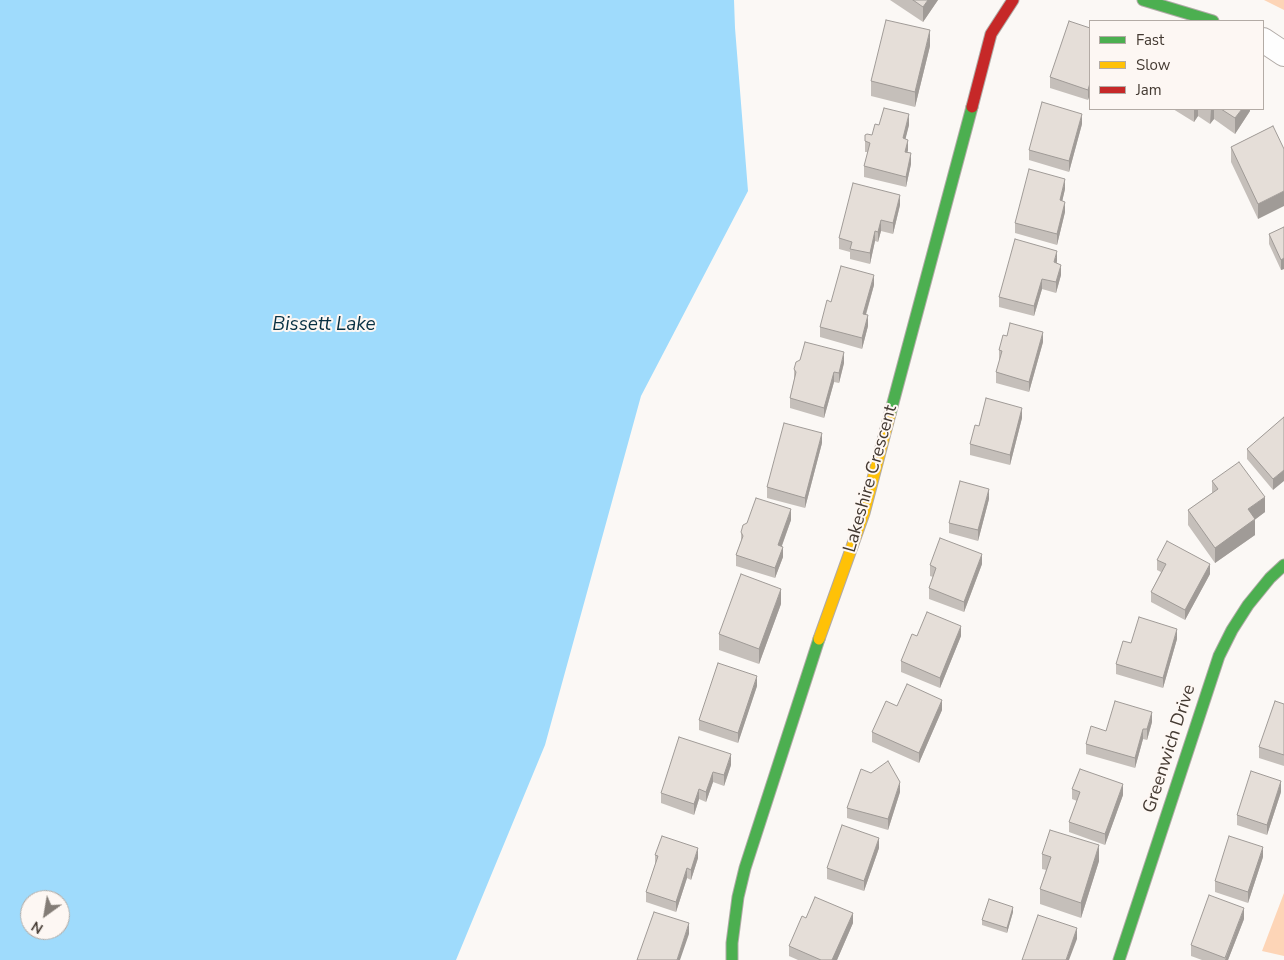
<!DOCTYPE html>
<html>
<head>
<meta charset="utf-8">
<style>
  body { margin:0 }
  #map { position:relative; width:1284px; height:960px; overflow:hidden; background:#fbf8f5; font-family:"Nunito Sans",sans-serif }
  canvas { display:block }
  .legend { position:absolute; left:1089px; top:20px; width:175px; height:90px; box-sizing:border-box; background:#fdf7f3; border:1px solid #b3aba5; margin:0; padding:6px 9px; list-style:none; font-size:15px; color:#433931 }
  .legend li { display:flex; align-items:center; gap:10px; height:25px }
  .legend b { width:25px; border:1px solid #b3aba5 }
  .north { position:absolute; left:20px; top:890px; width:50px; height:50px; box-sizing:border-box; background:#fdf7f3; border:1px solid #b3aba5; border-radius:50%; rotate:212deg; font-size:14px; font-weight:700; line-height:20px; text-align:center; color:#433931 }
  .north::after { content:''; display:block; margin:auto; width:18px; height:22px; background:#837c76; clip-path:polygon(50% 0,100% 100%,50% 72%,0 100%) }
</style>
</head>
<body>
<div id="map">
<canvas width="1284" height="960"></canvas>
<ul class="legend">
<li><b style="height:6px;background:#4caf50"></b>Fast</li>
<li><b style="height:6px;background:#ffc107"></b>Slow</li>
<li><b style="height:6px;background:#c62828"></b>Jam</li>
</ul>
<div class="north">N</div>
</div>
<script>
const g = document.querySelector('canvas').getContext('2d');
g.lineJoin = 'round';
function fill(path, color) { g.fillStyle = color; g.fill(path, 'evenodd'); }
const poly = rows => new Path2D(rows.map(r => 'M' + r).join(''));
function strokePath(path, color, width, dash) { g.strokeStyle = color; g.lineWidth = width; g.lineCap = dash ? 'butt' : 'round'; g.setLineDash(dash || []); g.stroke(path); }
function label(font, color, halo, rows, align = 'center') {
  g.font = font + ' "Nunito Sans",sans-serif'; g.lineWidth = 4; g.setLineDash([]); g.textBaseline = 'middle'; g.strokeStyle = halo; g.fillStyle = color; for (const [text, x, y, turn = 0] of rows) {
    g.save(); g.translate(x, y); g.rotate((+turn || 0) * Math.PI / 180); g.textAlign = isNaN(turn) ? turn : align; if (halo) g.strokeText(text, 0, 0); g.fillText(text, 0, 0); g.restore();
  }
}
const green = poly([
  [1264,0,1284,0,1284,10],
  [1284,893,1284,956,1262,951]
]);
const water = poly([
  [0,0,734,0,735,28,748,191,641,396,545,745,456,960,0,960],
  [30,900,60,900,60,930,30,930]
]);
const street = poly([
  [1263,40,1284,54]
]);
const fast = poly([
  [1143,0,1213,21],
  [890,414,972,107],
  [732,960,732,943,738,897,745,868,819,639],
  [1119,960,1219,656,1232,630,1248,605,1270,578,1284,565]
]);
const slow = poly([
  [819,639,864,513,890,414]
]);
const jam = poly([
  [972,107,991,34,1013,0]
]);
const wall = poly([
  [890,0,938,0,923,22],
  [1090,28,1090,94,1088,100,1050,88,1050,77],
  [930,46,915,107,871,96,871,81],
  [1173,109,1250,109,1250,111,1235,134,1214,119,1210,124,1198,116,1194,122],
  [1082,124,1069,172,1029,160,1029,150],
  [879,125,909,125,905,139,908,150,907,152,911,164,906,187,864,177,864,166,868,152,865,152,865,135,872,135],
  [1273,126,1258,219,1231,162,1231,147],
  [1065,189,1062,201,1065,212,1057,245,1015,233,1015,223],
  [900,205,893,234,881,231,878,242,875,241,870,264,850,259,850,252,839,249,839,238],
  [1284,227,1284,269,1281,270,1269,244,1269,234],
  [1057,261,1057,263,1061,275,1056,293,1042,289,1034,316,999,307,999,297],
  [874,285,866,315,868,326,862,349,820,337,820,327,831,302],
  [1007,336,1043,342,1029,392,996,383,996,372,1000,360,999,360,999,350],
  [844,363,839,383,834,382,824,418,790,408,790,398,794,380,794,369],
  [1284,417,1273,490,1247,459,1247,449],
  [1022,418,1010,465,970,455,970,444,979,426],
  [822,443,805,508,767,498,767,487],
  [1212,481,1265,512,1255,519,1255,535,1215,563,1188,525,1188,510,1212,493],
  [989,499,978,541,949,533,949,523],
  [791,520,782,546,783,557,775,578,736,566,736,555,741,541,741,532],
  [1157,560,1210,574,1185,620,1151,602,1151,592,1161,572,1157,570],
  [982,564,964,612,929,599,929,588,933,577,930,576,930,565],
  [781,604,759,664,719,650,719,634],
  [917,636,961,636,940,688,901,672,901,661],
  [1177,639,1163,688,1116,674,1116,664,1131,643],
  [757,686,738,743,699,730,699,720],
  [1284,704,1284,766,1259,758,1259,747],
  [897,706,942,710,919,763,872,742,872,732],
  [1152,722,1147,740,1143,739,1135,768,1086,754,1086,744,1106,731],
  [731,765,724,786,713,782,706,802,699,799,694,815,661,803,661,793],
  [1072,789,1123,795,1105,845,1069,832,1069,822,1077,801,1072,799],
  [900,792,888,830,847,818,847,808],
  [1281,792,1267,835,1237,825,1237,815],
  [879,848,864,891,827,879,827,868],
  [1042,854,1099,861,1081,918,1040,904,1040,889,1046,870,1042,869],
  [655,855,698,858,691,880,687,878,676,912,646,902,646,892,655,865],
  [1263,857,1248,903,1215,892,1215,881],
  [1013,912,1007,933,982,925,982,920],
  [806,918,853,923,837,960,798,960,789,956,789,946],
  [1244,919,1228,960,1202,960,1191,956,1191,945]
]);
const shadedWall = poly([
  [928,0,938,0,923,22,923,7],
  [930,30,930,46,915,107,915,92],
  [1090,83,1090,94,1088,100,1088,90],
  [1194,109,1198,109,1198,116,1194,122],
  [1211,109,1214,109,1214,119,1210,124],
  [1242,109,1250,109,1250,111,1235,134,1235,118],
  [909,114,909,125,903,149,903,138],
  [1082,114,1082,124,1069,172,1069,161],
  [908,140,908,150,905,162,905,152],
  [911,153,911,164,906,187,906,177],
  [1065,179,1065,189,1060,211,1060,200],
  [1284,191,1284,206,1258,219,1258,204],
  [900,195,900,205,893,234,893,223],
  [1065,202,1065,212,1057,245,1057,234],
  [881,220,881,231,878,242,878,232],
  [875,231,875,241,870,264,870,253],
  [1057,251,1057,261,1054,273,1054,262],
  [1284,258,1284,269,1281,270,1281,260],
  [1061,265,1061,275,1056,293,1056,282],
  [874,275,874,285,863,324,863,314],
  [1042,279,1042,289,1034,316,1034,306],
  [868,315,868,326,862,349,862,338],
  [1043,332,1043,342,1029,392,1029,382],
  [844,352,844,363,839,383,839,373],
  [834,372,834,382,824,418,824,408],
  [1022,408,1022,418,1010,465,1010,455],
  [822,433,822,443,805,508,805,498],
  [1284,470,1284,481,1273,490,1273,479],
  [989,489,989,499,978,541,978,530],
  [1265,497,1265,512,1252,522,1255,519,1255,535,1215,563,1215,548,1248,509],
  [791,509,791,520,778,556,778,545],
  [783,547,783,557,775,578,775,568],
  [982,554,982,564,964,612,964,602],
  [1210,564,1210,574,1185,620,1185,610],
  [781,589,781,604,759,664,759,649],
  [961,626,961,636,940,688,940,678],
  [1177,629,1177,639,1163,688,1163,678],
  [757,676,757,686,738,743,738,733],
  [942,700,942,710,919,763,919,753],
  [1152,712,1152,722,1147,740,1147,729],
  [1143,729,1143,739,1135,768,1135,758],
  [731,754,731,765,724,786,724,775],
  [713,772,713,782,706,802,706,792],
  [1281,781,1281,792,1267,835,1267,825],
  [900,782,900,792,888,830,888,819],
  [1123,784,1123,795,1105,845,1105,834],
  [699,789,699,799,694,815,694,804],
  [879,838,879,848,864,891,864,881],
  [1099,845,1099,861,1081,918,1081,903],
  [1263,847,1263,857,1248,903,1248,892],
  [698,848,698,858,691,880,691,870],
  [687,868,687,878,676,912,676,902],
  [1013,907,1013,912,1007,933,1007,928],
  [1244,908,1244,919,1228,960,1225,960],
  [853,913,853,923,837,960,832,960],
  [689,923,689,934,680,960,677,960],
  [1077,928,1077,939,1069,960,1066,960]
]);
const building = poly([
  [913,0,928,0,923,7,913,0],
  [886,20,930,30,915,92,871,81,886,20],
  [1069,21,1090,28,1090,83,1088,90,1050,77,1069,21],
  [1042,102,1082,114,1069,161,1029,150,1042,102],
  [884,108,909,114,903,138,908,140,905,152,911,153,906,177,864,166,870,143,865,141,865,135,867,134,872,135,875,124,879,125,884,108],
  [1221,109,1242,109,1235,118,1221,109],
  [1273,126,1284,149,1284,191,1258,204,1231,147,1273,126],
  [1029,169,1065,179,1060,200,1065,202,1057,234,1015,223,1029,169],
  [853,183,900,195,893,223,881,220,878,232,875,231,870,253,850,249,852,242,839,238,853,183],
  [1284,227,1284,258,1281,260,1269,234,1284,227],
  [1015,239,1057,251,1054,262,1061,265,1056,282,1042,279,1034,306,999,297,1015,239],
  [841,266,874,275,863,314,868,315,862,338,820,327,827,300,831,302,841,266],
  [1010,323,1043,332,1029,382,996,372,1002,351,999,350,1003,335,1007,336,1010,323],
  [805,342,844,352,839,373,834,372,824,408,790,398,796,372,794,369,796,362,800,360,805,342],
  [986,398,1022,408,1010,455,970,444,975,425,979,426,986,398],
  [1284,417,1284,470,1273,479,1247,449,1284,417],
  [784,423,822,433,805,498,767,487,784,423],
  [1239,462,1265,497,1248,509,1255,519,1215,548,1188,510,1218,489,1212,481,1239,462],
  [960,481,989,489,978,530,949,523,960,481],
  [756,498,791,509,778,545,783,547,775,568,736,555,743,536,741,532,743,525,747,523,756,498],
  [940,538,982,554,964,602,929,588,936,568,930,565,940,538],
  [1167,541,1210,564,1185,610,1151,592,1166,564,1157,560,1167,541],
  [741,574,781,589,759,649,719,634,741,574],
  [927,612,961,626,940,678,901,661,912,634,917,636,927,612],
  [1139,617,1177,629,1163,678,1116,664,1123,641,1131,643,1139,617],
  [718,663,757,676,738,733,699,720,718,663],
  [907,684,942,700,919,753,872,732,886,701,897,706,907,684],
  [1115,701,1152,712,1147,729,1143,729,1135,758,1086,744,1091,726,1106,731,1115,701],
  [1275,701,1284,704,1284,755,1259,747,1275,701],
  [679,737,731,754,724,775,713,772,706,792,699,789,694,804,661,793,679,737],
  [888,761,900,782,888,819,847,808,861,769,871,773,888,761],
  [1080,769,1123,784,1105,834,1069,822,1080,792,1072,789,1080,769],
  [1251,771,1281,781,1267,825,1237,815,1251,771],
  [842,825,879,838,864,881,827,868,842,825],
  [1050,830,1099,845,1081,903,1040,889,1051,857,1042,854,1050,830],
  [662,836,698,848,691,870,687,868,676,902,646,892,658,856,655,855,662,836],
  [1229,836,1263,847,1248,892,1215,881,1229,836],
  [1209,895,1244,908,1225,958,1191,945,1209,895],
  [815,897,853,913,832,960,821,960,789,946,802,916,806,918,815,897],
  [989,899,1013,907,1007,928,982,920,989,899],
  [654,912,689,923,677,960,637,960,654,912],
  [1038,915,1077,928,1066,960,1022,960,1038,915]
]);
const streetNames = [
  ["Lakeshire Crescent",871,479,-74],
  ["Greenwich Drive",1170,749,-72]
];
const waterNames = [
  ["Bissett Lake",324,325]
];
fill(green, '#fdd5b7');
fill(water, '#9fdbfc');
strokePath(street, '#b0aaa6', 26);
strokePath(fast, '#b0aaa6', 13);
strokePath(slow, '#b0aaa6', 13);
strokePath(jam, '#b0aaa6', 13);
strokePath(street, '#fefefe', 24);
strokePath(fast, '#4caf50', 11);
strokePath(slow, '#ffc107', 11);
strokePath(jam, '#c62828', 11);
fill(wall, '#c5bfba');
fill(shadedWall, '#a09b97');
fill(building, '#e5ded8');
strokePath(building, '#a09b97', 1);
label('18px', '#433931', '#fdf7f3', streetNames);
label('italic 19px', '#073043', '#fdf7f3', waterNames);
</script>
</body>
</html>
